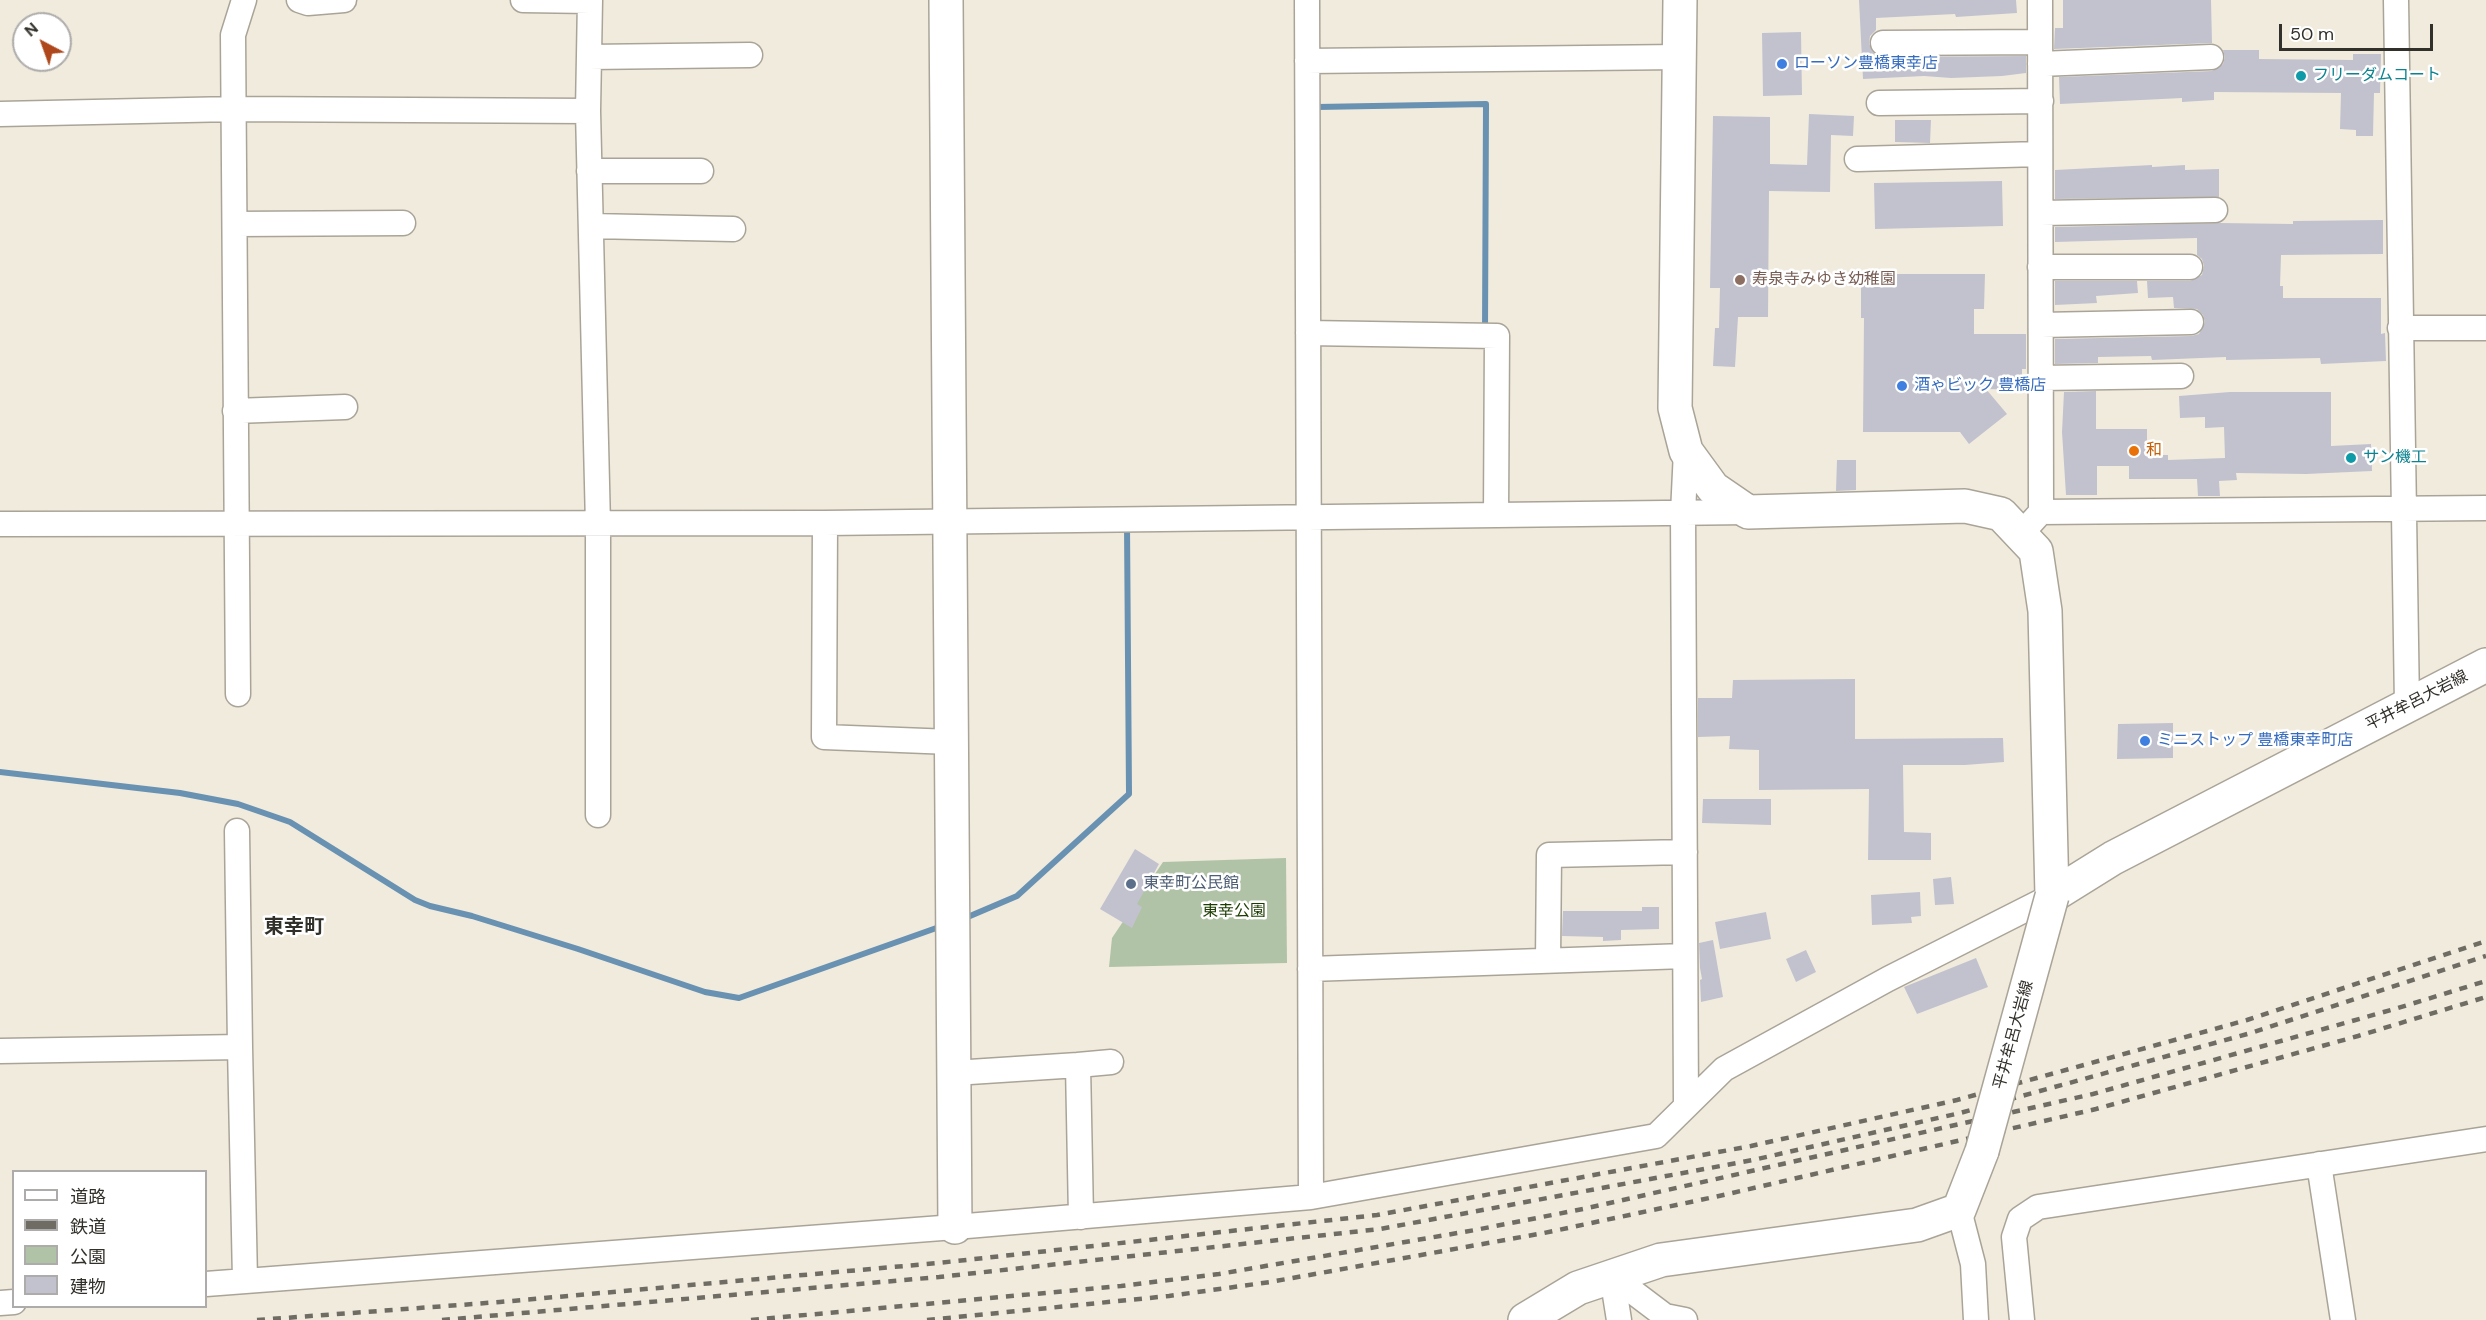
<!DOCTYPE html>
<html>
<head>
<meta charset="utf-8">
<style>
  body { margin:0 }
  #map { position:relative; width:2486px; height:1320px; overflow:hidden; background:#f1ebde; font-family:"DM Sans","Noto Sans JP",sans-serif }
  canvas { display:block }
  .legend { position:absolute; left:12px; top:1170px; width:195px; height:138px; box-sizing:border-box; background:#fff; border:2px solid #adacaa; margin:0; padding:8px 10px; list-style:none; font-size:18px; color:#32302a }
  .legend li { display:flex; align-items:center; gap:12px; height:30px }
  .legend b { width:30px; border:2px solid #adacaa }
  .north { position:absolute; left:12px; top:12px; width:60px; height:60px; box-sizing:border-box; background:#fff; border:2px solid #adacaa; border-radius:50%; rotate:319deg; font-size:16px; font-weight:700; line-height:24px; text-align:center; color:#32302a }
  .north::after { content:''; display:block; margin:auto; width:21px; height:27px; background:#ae481c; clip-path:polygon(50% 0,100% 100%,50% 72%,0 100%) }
  .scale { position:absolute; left:2279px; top:24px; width:154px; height:27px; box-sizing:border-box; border:3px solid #32302a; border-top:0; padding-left:8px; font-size:18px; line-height:21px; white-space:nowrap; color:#32302a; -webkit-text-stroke:4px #fff; paint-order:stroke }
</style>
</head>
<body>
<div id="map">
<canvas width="2486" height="1320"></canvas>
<ul class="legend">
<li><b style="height:8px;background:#fff"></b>道路</li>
<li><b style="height:8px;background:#6f6c64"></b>鉄道</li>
<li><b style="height:16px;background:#b1c3a6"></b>公園</li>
<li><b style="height:16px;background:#c2c2cf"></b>建物</li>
</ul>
<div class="north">N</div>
<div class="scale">50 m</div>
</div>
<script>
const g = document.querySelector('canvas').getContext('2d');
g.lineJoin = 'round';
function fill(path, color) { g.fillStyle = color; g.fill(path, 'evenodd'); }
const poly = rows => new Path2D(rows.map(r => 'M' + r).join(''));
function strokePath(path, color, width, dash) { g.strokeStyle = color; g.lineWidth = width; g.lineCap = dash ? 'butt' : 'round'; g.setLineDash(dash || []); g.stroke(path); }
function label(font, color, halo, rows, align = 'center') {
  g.font = font + ' "DM Sans","Noto Sans JP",sans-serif'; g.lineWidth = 5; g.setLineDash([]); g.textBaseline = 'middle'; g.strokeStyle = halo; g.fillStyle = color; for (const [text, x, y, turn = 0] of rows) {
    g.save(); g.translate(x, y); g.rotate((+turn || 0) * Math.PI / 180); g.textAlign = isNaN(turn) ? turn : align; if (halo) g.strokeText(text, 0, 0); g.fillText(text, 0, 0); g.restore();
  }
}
const green = poly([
  [1286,858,1287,963,1109,967,1112,938,1163,862]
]);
const stream = poly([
  [1317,103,1317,107,1486,104,1485,331],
  [0,772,180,793,238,804,290,822,415,900,430,906,472,916,578,949,705,992,739,998,942,926],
  [963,919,1017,896,1129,794,1127,525]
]);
const building = poly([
  [1859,0,2016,0,2017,13,1956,17,1955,14,1876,18,1876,30,1870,36,1869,44,1875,55,1883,57,2026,56,2026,73,2002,76,1951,78,1924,76,1863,79],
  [2063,0,2211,0,2212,43,2054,49,2055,28,2063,28],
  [1801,32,1802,95,1763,96,1762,33],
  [2223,50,2259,50,2259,59,2353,60,2353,54,2381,54,2380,93,2374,93,2373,136,2356,136,2356,130,2340,129,2341,93,2214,92,2214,100,2182,102,2182,98,2060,104,2059,77,2212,71,2223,64,2225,57],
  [1809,114,1854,116,1853,136,1831,135,1830,192,1769,191,1768,317,1738,317,1735,367,1713,366,1715,328,1719,328,1720,288,1710,288,1713,116,1770,117,1770,164,1807,165],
  [1895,120,1931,120,1930,143,1895,142],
  [2152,165,2152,167,2185,165,2185,170,2219,169,2219,197,2055,199,2055,170],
  [2002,181,2003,226,1875,229,1874,183],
  [2383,220,2383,254,2281,255,2280,286,2283,286,2283,298,2381,298,2381,334,2385,333,2386,361,2321,364,2320,358,2226,360,2226,357,2152,360,2151,356,2098,357,2098,363,2055,364,2055,339,2191,336,2199,334,2205,322,2203,315,2197,309,2174,308,2173,297,2148,298,2147,281,2190,281,2202,275,2204,266,2202,259,2197,255,2197,238,2055,242,2055,227,2219,223,2293,224,2293,221],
  [1861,274,1985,274,1984,309,1974,309,1974,334,2026,334,2026,369,2022,369,2022,390,1986,389,2007,414,1969,444,1960,432,1863,432,1864,318,1861,318],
  [2055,281,2137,281,2138,293,2096,296,2097,303,2055,305],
  [2096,391,2096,429,2147,429,2147,445,2162,444,2162,455,2168,455,2168,460,2225,458,2224,427,2205,428,2205,417,2180,418,2179,396,2230,392,2331,392,2331,446,2371,444,2372,471,2306,474,2236,473,2237,480,2219,481,2220,496,2198,496,2197,479,2129,479,2129,466,2097,466,2097,495,2066,495,2062,432,2064,392],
  [1837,460,1856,460,1856,490,1836,491],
  [1855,679,1855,739,2003,738,2004,762,1965,765,1903,765,1904,832,1931,833,1931,860,1868,860,1869,789,1759,790,1759,750,1729,749,1730,736,1698,737,1698,698,1732,698,1733,680],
  [2173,723,2173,758,2117,759,2118,724],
  [1703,799,1771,799,1771,825,1702,823],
  [1135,849,1159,864,1137,904,1142,907,1132,928,1100,909],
  [1951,877,1954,904,1935,905,1933,879],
  [1920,892,1921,916,1911,917,1912,923,1872,925,1871,895],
  [1642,907,1659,907,1659,929,1621,930,1621,940,1603,941,1603,937,1562,936,1563,911,1642,911],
  [1766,912,1771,939,1720,949,1715,922],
  [1713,940,1723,997,1701,1002,1700,980,1702,979,1700,968,1699,943],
  [1806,950,1816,972,1796,982,1786,959],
  [1976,958,1988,987,1917,1014,1904,987]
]);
const street = poly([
  [299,0,308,3,344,0],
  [523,0,590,1],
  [590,0,588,111,598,525,598,815],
  [1307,0,1311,1197],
  [2040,0,2041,512],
  [2396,0,2407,705],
  [1883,43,2040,42],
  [589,57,750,55],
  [1307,61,1680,57],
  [2040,64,2211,57],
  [1879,103,2041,101],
  [0,114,234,109,588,111],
  [1857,159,2040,154],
  [589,171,701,171],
  [2041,213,2215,210],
  [235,224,403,223],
  [591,226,733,229],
  [2040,267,2190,267],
  [2041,325,2191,322],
  [2400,328,2486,328],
  [1308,333,1497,336,1496,515],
  [2040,378,2181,376],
  [235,411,345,407],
  [825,523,824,737,951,742],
  [2031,523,2041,512,2486,508],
  [0,524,825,523,1748,512],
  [238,694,233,35,244,0],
  [237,831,240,1047],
  [1548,960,1549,855,1685,852],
  [1310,969,1685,956],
  [0,1051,240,1047,245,1280],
  [1078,1065,1111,1062],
  [954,1073,1078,1065,1081,1217],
  [1686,1104,1683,513,1686,451],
  [2319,1164,2343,1320],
  [1959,1210,1973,1264,1976,1320],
  [1612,1276,1665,1316,1685,1320],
  [1612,1276,1619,1320],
  [206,1284,955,1227,1311,1197,1656,1136,1724,1069,1888,979,2052,896],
  [0,1303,14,1302],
  [2022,1320,2014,1237,2020,1219,2038,1207,2486,1139]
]);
const secondary = poly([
  [946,0,955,1227],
  [1680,0,1675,408,1686,451,1713,488,1748,512,1965,506,2001,514,2036,551,2045,611,2052,896],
  [2052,896,2113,858,2486,665],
  [1525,1320,1578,1288,1661,1260,1917,1225,1959,1210,1982,1151]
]);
const rail = poly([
  [257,1320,500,1302,938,1263,1377,1215,1751,1146,1957,1100,2247,1020,2486,941],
  [442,1320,939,1277,1380,1229,1753,1160,1960,1113,2251,1033,2486,956],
  [751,1320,1121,1286,1219,1274,1475,1230,1583,1209,2093,1094,2398,1008,2486,981],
  [927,1320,1169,1296,1270,1282,1544,1233,1719,1196,2096,1109,2358,1036,2486,997]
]);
const secondaryBridge = poly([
  [1982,1151,2052,896]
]);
const markers = [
  [1782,64,6,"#3f7fe0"],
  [2301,76,6,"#0f9aa8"],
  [1740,280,6,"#8d6e63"],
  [1902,386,6,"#3f7fe0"],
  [2134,451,6,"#e8710a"],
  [2351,458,6,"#0f9aa8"],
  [2145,741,6,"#3f7fe0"],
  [1131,884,6,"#5c6f8a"]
];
const shopNames = [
  ["ローソン豊橋東幸店",1794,64],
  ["酒ゃビック 豊橋店",1914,386],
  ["ミニストップ 豊橋東幸町店",2157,741]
];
const cultureNames = [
  ["フリーダムコート",2313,76],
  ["サン機工",2363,458]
];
const educationNames = [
  ["寿泉寺みゆき幼稚園",1752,280]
];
const foodNames = [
  ["和",2146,451]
];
const streetNames = [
  ["平井牟呂大岩線",2417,701,-27],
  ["平井牟呂大岩線",2014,1035,-75]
];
const serviceNames = [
  ["東幸町公民館",1143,884]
];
const parkNames = [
  ["東幸公園",1234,912]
];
const quarterNames = [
  ["東幸町",294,928]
];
fill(green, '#b1c3a6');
strokePath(stream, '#6992b2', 6);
fill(building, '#c2c2cf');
strokePath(street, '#aaa498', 27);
strokePath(secondary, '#aaa498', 36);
strokePath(street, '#fff', 24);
strokePath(secondary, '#fff', 33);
strokePath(rail, '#6f6c64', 4.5, [8, 8]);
strokePath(secondaryBridge, '#aaa498', 36, []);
strokePath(secondaryBridge, '#fff', 33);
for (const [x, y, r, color] of markers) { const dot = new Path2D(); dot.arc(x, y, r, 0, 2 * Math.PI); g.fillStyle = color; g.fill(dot); strokePath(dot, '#fff', 2); }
label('16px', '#366cbe', '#fff', shopNames, 'left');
label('16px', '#0d838f', '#fff', cultureNames, 'left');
label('16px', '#785e54', '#fff', educationNames, 'left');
label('16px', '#c56008', '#fff', foodNames, 'left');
label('16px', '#32302a', '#fff', streetNames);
label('16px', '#4e5e75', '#fff', serviceNames, 'left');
label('16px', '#1d3d00', '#fff', parkNames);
label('bold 20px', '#32302a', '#fff', quarterNames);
</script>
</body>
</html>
